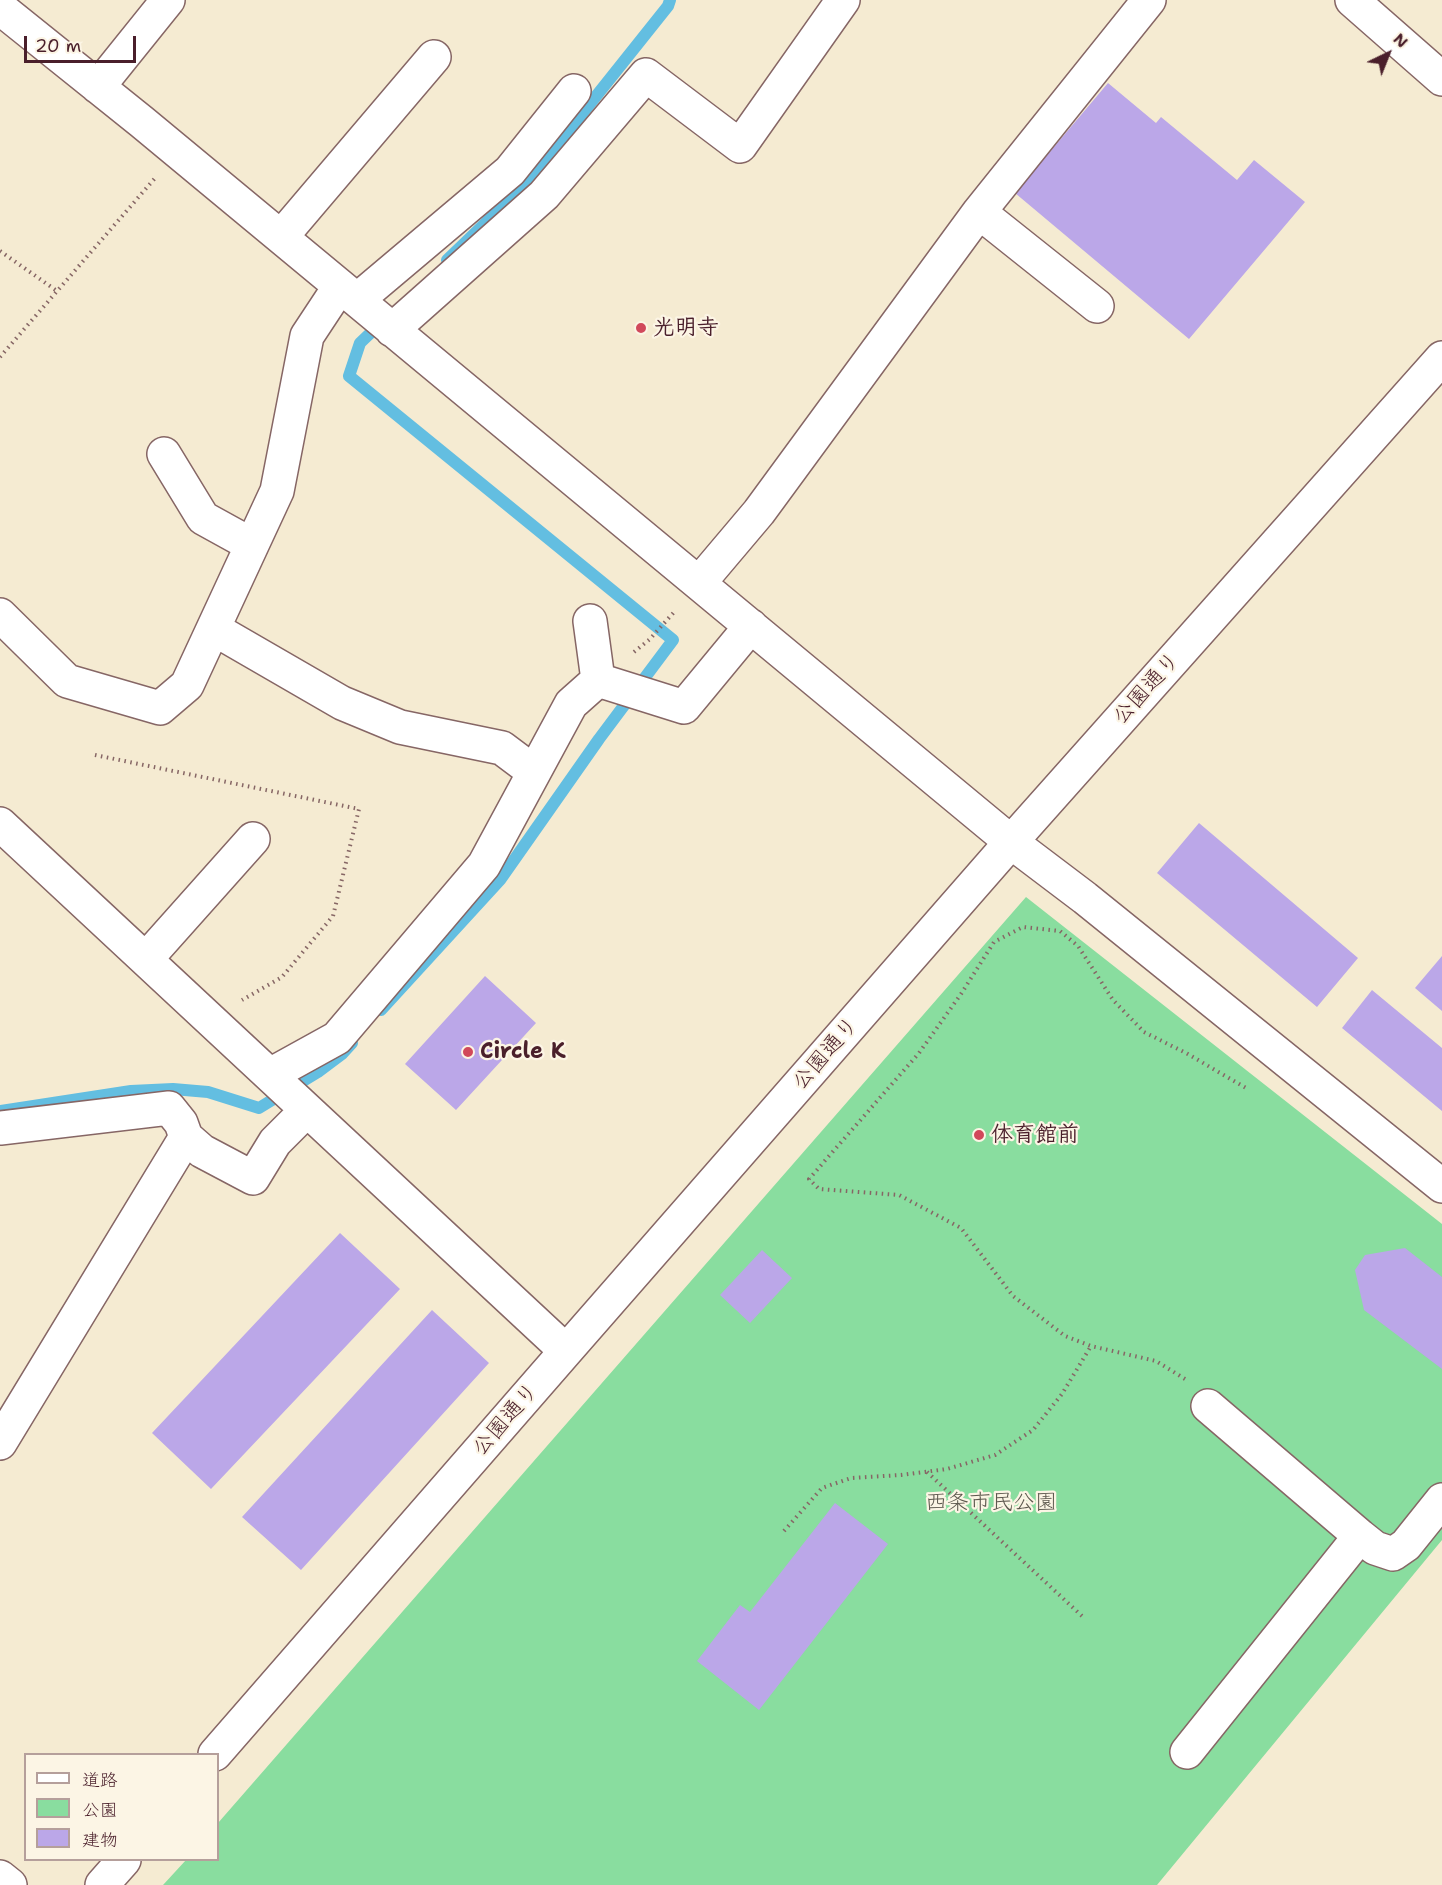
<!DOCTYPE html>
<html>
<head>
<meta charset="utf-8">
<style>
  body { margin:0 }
  #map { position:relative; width:1442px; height:1885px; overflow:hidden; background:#f5ebd2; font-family:"Shantell Sans","Klee One",sans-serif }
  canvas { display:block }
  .legend { position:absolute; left:24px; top:1753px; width:195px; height:108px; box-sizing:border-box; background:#fcf5e5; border:2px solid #b59f9b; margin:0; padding:8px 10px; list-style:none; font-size:18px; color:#4a1f2b }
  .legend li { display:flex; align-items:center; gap:12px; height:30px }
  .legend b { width:30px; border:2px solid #b59f9b }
  .north { position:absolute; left:1358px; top:24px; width:60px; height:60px; -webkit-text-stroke:4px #fcf5e5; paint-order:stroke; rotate:43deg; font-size:16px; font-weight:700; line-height:24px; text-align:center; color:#4a1f2b }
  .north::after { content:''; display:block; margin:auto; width:21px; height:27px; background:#4a1f2b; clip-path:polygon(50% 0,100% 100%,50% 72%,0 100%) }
  .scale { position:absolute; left:24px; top:36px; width:112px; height:27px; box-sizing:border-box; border:3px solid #4a1f2b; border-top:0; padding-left:8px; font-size:18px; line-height:21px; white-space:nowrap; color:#4a1f2b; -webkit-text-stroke:4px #fcf5e5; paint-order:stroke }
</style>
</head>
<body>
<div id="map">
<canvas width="1442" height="1885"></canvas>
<ul class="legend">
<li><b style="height:8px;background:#fff"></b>道路</li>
<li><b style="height:16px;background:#89dd9f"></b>公園</li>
<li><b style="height:16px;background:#bba7e8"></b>建物</li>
</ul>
<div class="north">N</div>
<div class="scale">20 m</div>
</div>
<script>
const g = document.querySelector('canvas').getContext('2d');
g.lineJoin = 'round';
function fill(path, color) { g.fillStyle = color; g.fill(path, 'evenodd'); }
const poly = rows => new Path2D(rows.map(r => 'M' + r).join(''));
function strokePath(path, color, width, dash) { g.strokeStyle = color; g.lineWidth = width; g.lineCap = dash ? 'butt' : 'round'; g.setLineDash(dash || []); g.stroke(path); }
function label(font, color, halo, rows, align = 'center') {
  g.font = font + ' "Shantell Sans","Klee One",sans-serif'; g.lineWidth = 4.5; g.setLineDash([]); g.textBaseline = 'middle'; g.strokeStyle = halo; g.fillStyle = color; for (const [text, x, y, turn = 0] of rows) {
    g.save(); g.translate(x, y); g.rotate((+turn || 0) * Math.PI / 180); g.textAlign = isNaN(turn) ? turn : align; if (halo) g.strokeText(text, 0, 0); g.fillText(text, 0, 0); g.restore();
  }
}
const green = poly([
  [1026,897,1442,1224,1442,1540,1157,1885,163,1885,186,1860,218,1860,218,1823]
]);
const stream = poly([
  [447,260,526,184,668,6,670,0],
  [381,1010,500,880,599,739,673,640,349,376,360,343,382,322],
  [0,1111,131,1091,173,1089,208,1092,259,1108,318,1072,342,1054,352,1043]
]);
const building = poly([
  [1108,83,1156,123,1161,117,1237,180,1254,160,1305,202,1189,339,1015,193],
  [1199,823,1358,958,1317,1007,1157,873],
  [1442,956,1442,1011,1415,988],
  [485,976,536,1023,456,1110,405,1064],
  [1372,990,1442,1048,1442,1111,1342,1028],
  [340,1233,400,1289,211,1489,152,1433],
  [1405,1248,1442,1277,1442,1369,1364,1310,1355,1270,1365,1255],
  [762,1250,792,1278,750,1323,720,1295],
  [432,1310,489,1363,301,1570,242,1517],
  [835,1503,888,1544,759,1710,697,1661,740,1605,750,1612]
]);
const path = poly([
  [0,251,57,291],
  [0,357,156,177],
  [634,652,650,639,675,611],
  [95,755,359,809,333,916,282,977,242,1000],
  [1185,1379,1156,1361,1091,1346,1065,1336,1013,1296,961,1228,899,1195,819,1189,809,1179,919,1053,961,994,994,942,1023,927,1060,931,1078,946,1113,1000,1144,1032,1186,1053,1246,1088],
  [927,1472,1082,1616],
  [784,1531,822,1488,851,1478,901,1475,947,1469,995,1455,1033,1430,1062,1394,1091,1346]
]);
const minor = poly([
  [1352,0,1442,79],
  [0,8,142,122,1011,842,1085,898,1442,1186],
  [98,87,168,0],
  [979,212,1097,306],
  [281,237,434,57],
  [357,300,510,171,574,91],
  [392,330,544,195,646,75,740,146,843,0],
  [164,454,203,518,252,545],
  [699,583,759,512,979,212,1149,0],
  [0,615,67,681,160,708,187,685,277,491,307,336,340,286],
  [590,621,598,680],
  [214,629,342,703,400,727,502,748,534,772],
  [0,824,566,1351],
  [146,959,253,839],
  [270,1075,337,1038,484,865,571,704,598,680,684,707,751,626],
  [0,1128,169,1108,181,1123,186,1137,202,1151,253,1178,275,1142,307,1110],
  [1208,1406,1360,1536],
  [0,1443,186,1137],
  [1187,1752,1360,1536,1375,1548,1393,1554,1406,1545,1442,1500],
  [215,1754,566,1351,1011,842,1442,358],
  [0,1877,10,1885],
  [102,1885,124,1860]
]);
const markers = [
  [641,328,6,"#d1495b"],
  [468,1052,6,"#d1495b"],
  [979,1135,6,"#d1495b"]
];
const poiNames = [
  ["光明寺",653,328],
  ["Circle K",480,1052],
  ["体育館前",991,1135]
];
const streetNames = [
  ["公園通り",1147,689,-48],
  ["公園通り",826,1054,-49],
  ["公園通り",506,1420,-49]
];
const parkNames = [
  ["西条市民公園",991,1503]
];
fill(green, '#89dd9f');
strokePath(stream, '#63bee1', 12);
fill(building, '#bba7e8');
strokePath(minor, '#866665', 36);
strokePath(path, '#866665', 4, [1.5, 4.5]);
strokePath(minor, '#fff', 33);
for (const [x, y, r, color] of markers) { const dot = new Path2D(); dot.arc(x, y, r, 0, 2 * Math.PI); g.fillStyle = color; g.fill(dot); strokePath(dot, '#fcf5e5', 2); }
label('bold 22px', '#4a1f2b', '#fcf5e5', poiNames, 'left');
label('22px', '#4a1f2b', '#fcf5e5', streetNames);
label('22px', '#5d584e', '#fcf5e5', parkNames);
</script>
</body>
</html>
